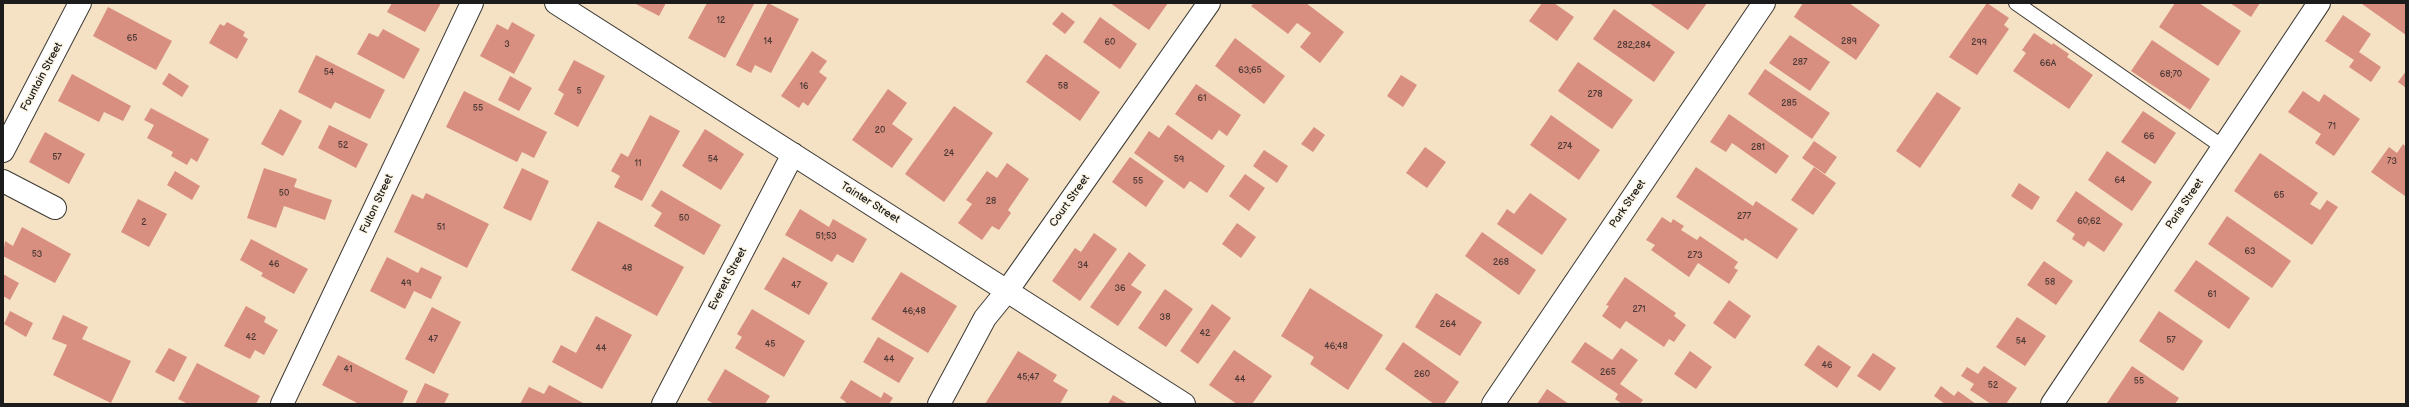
<!DOCTYPE html>
<html>
<head>
<meta charset="utf-8">
<style>
  body { margin:0 }
  #map { position:relative; width:2409px; height:407px; overflow:hidden; background:#f5e1c4; font-family:"Balsamiq Sans",sans-serif }
  canvas { display:block }
  .frame { position:absolute; inset:0; border:4px solid #1c1c1c; pointer-events:none }
</style>
</head>
<body>
<div id="map">
<canvas width="2409" height="407"></canvas>
<div class="frame"></div>
</div>
<script>
const g = document.querySelector('canvas').getContext('2d');
g.lineJoin = 'round';
function fill(path, color) { g.fillStyle = color; g.fill(path, 'evenodd'); }
const poly = rows => new Path2D(rows.map(r => 'M' + r).join(''));
function strokePath(path, color, width, dash) { g.strokeStyle = color; g.lineWidth = width; g.lineCap = dash ? 'butt' : 'round'; g.setLineDash(dash || []); g.stroke(path); }
function label(font, color, halo, rows, align = 'center') {
  g.font = font + ' "Balsamiq Sans",sans-serif'; g.lineWidth = 3; g.setLineDash([]); g.textBaseline = 'middle'; g.strokeStyle = halo; g.fillStyle = color; for (const [text, x, y, turn = 0] of rows) {
    g.save(); g.translate(x, y); g.rotate((+turn || 0) * Math.PI / 180); g.textAlign = isNaN(turn) ? turn : align; if (halo) g.strokeText(text, 0, 0); g.fillText(text, 0, 0); g.restore();
  }
}
const building = poly([
  [392,3,441,3,425,32,387,12],
  [634,3,666,3,659,16],
  [707,3,754,4,725,58,688,38],
  [768,3,799,19,771,73,755,65,751,73,736,65],
  [1110,3,1168,3,1149,30],
  [1254,3,1306,3,1344,32,1320,63,1300,47,1311,33,1297,23,1288,34,1251,6],
  [1542,3,1554,3,1574,17,1557,41,1529,21],
  [1649,3,1707,3,1688,30],
  [1803,3,1849,3,1880,25,1856,60,1794,17],
  [1987,3,2009,18,2004,25,2009,29,1977,75,1949,57],
  [2175,3,2199,3,2241,31,2218,66,2159,27],
  [2230,3,2260,3,2251,17],
  [2363,3,2406,3,2406,35,2362,4],
  [108,7,172,41,156,70,93,36],
  [1614,9,1675,52,1654,82,1593,39],
  [1062,12,1075,22,1065,34,1052,24],
  [2343,15,2371,34,2359,52,2381,67,2371,82,2349,67,2354,60,2325,41],
  [1100,17,1137,44,1120,69,1083,42],
  [227,22,245,32,243,36,248,39,237,59,209,43,220,24,224,26],
  [512,22,535,35,514,74,480,56,497,24,508,30],
  [383,29,420,49,404,79,357,54,369,33,378,37],
  [2034,33,2052,45,2053,43,2069,54,2067,57,2093,75,2069,109,2013,71,2026,53,2022,50],
  [1790,35,1830,62,1810,91,1769,63],
  [1235,38,1285,76,1264,104,1215,66],
  [2152,40,2210,79,2190,110,2131,71],
  [812,51,827,61,819,72,827,78,808,106,803,102,799,108,781,96],
  [1046,54,1100,92,1080,121,1026,82],
  [316,55,385,90,370,119,335,102,331,109,298,92],
  [574,60,605,76,578,127,554,114,564,94,558,90],
  [1578,62,1633,100,1612,129,1558,91],
  [1765,69,1830,113,1812,139,1748,94],
  [2406,71,2406,88,2398,82],
  [169,73,189,86,182,97,162,84],
  [72,74,131,106,123,121,104,112,99,122,58,101],
  [1401,75,1417,85,1403,107,1387,96],
  [510,76,532,88,519,111,498,100],
  [1196,84,1241,115,1227,136,1219,130,1212,140,1175,114],
  [888,89,907,103,892,124,913,139,892,168,852,140],
  [464,91,547,132,534,158,522,152,517,162,446,127],
  [2303,91,2319,102,2324,94,2360,119,2334,156,2315,143,2321,134,2288,112],
  [1937,92,1961,108,1920,168,1896,151],
  [954,106,993,133,944,202,905,174],
  [151,108,209,139,197,162,191,158,187,165,171,156,173,152,147,138,154,125,144,120],
  [280,109,302,121,283,156,261,144],
  [2143,111,2176,133,2155,164,2121,142],
  [1729,114,1789,156,1776,174,1732,143,1726,152,1710,142],
  [650,115,680,131,642,201,614,187,620,176,611,171,621,153,628,157],
  [1551,115,1600,150,1579,180,1530,145],
  [329,125,368,144,356,168,318,148],
  [1168,125,1225,166,1207,193,1190,181,1184,189,1134,153,1149,131,1159,138],
  [1314,127,1325,135,1313,152,1301,144],
  [705,129,744,154,721,190,682,166],
  [45,132,85,154,69,184,29,162],
  [1814,141,1837,157,1825,174,1802,158],
  [2403,144,2406,147,2405,196,2371,172,2389,147,2397,153],
  [1425,147,1446,162,1427,188,1406,173],
  [1264,150,1288,166,1277,183,1253,166],
  [2107,151,2152,182,2132,211,2088,180],
  [2260,153,2318,193,2310,204,2320,210,2327,200,2338,207,2312,245,2234,191],
  [1130,157,1164,181,1146,207,1112,182],
  [1007,163,1029,179,1008,210,1011,213,999,230,992,226,982,240,958,223,972,204,966,200,987,171,997,178],
  [1696,167,1753,206,1756,201,1798,229,1777,259,1745,238,1743,241,1676,197],
  [1814,167,1836,183,1813,215,1791,200],
  [264,168,297,179,294,187,332,200,325,220,284,206,276,228,247,218],
  [522,168,549,181,531,221,503,208],
  [175,171,200,186,192,200,167,185],
  [1245,174,1265,188,1249,211,1229,196],
  [2019,183,2040,197,2032,210,2011,196],
  [661,190,721,225,704,255,654,226,662,213,651,206],
  [2076,191,2123,224,2104,252,2088,241,2084,247,2072,239,2075,234,2056,221],
  [426,193,489,224,467,268,394,232,412,194,423,199],
  [1530,193,1567,219,1542,255,1497,224,1507,209,1514,214],
  [138,199,167,214,149,247,121,232],
  [800,209,829,227,833,219,867,239,853,263,837,254,832,262,785,235],
  [2227,216,2291,261,2272,288,2208,244],
  [1662,217,1671,223,1673,219,1684,226,1681,230,1697,240,1700,236,1738,262,1734,268,1738,270,1729,284,1698,263,1689,277,1651,250,1655,245,1646,240],
  [598,221,684,267,657,316,571,270],
  [1237,223,1256,237,1241,258,1222,244],
  [22,227,71,254,55,283,3,256,5,241,13,246],
  [1482,232,1536,270,1519,295,1465,256],
  [1094,233,1117,249,1080,301,1052,281,1075,248,1081,252],
  [251,239,308,269,294,294,261,276,263,273,240,260],
  [1129,252,1146,265,1131,285,1142,292,1118,326,1090,307],
  [387,257,418,273,421,267,442,277,431,299,414,291,405,309,370,291],
  [783,257,828,283,809,315,764,289],
  [2196,260,2250,298,2229,329,2174,291],
  [2044,261,2073,281,2056,305,2027,285],
  [901,272,957,306,928,353,871,319],
  [3,274,19,283,10,300,3,296],
  [1625,277,1676,313,1674,316,1686,325,1674,342,1669,339,1664,347,1626,321,1620,329,1602,316,1609,306,1606,305],
  [1310,288,1383,335,1348,390,1310,364,1314,357,1281,336],
  [1165,289,1193,309,1166,347,1138,328],
  [1436,293,1482,322,1460,356,1415,327],
  [1729,300,1751,316,1735,339,1713,323],
  [1212,304,1231,318,1198,364,1180,351],
  [246,306,266,317,264,322,278,330,264,355,255,350,250,359,224,346],
  [432,307,461,322,434,374,405,359],
  [752,309,805,341,784,377,735,348,742,337,737,334],
  [10,311,33,323,26,337,4,324],
  [2159,311,2203,341,2183,371,2139,341],
  [63,315,88,327,82,339,131,361,111,403,53,375,67,345,52,339],
  [596,316,632,335,602,389,552,362,561,345,576,353],
  [2017,317,2046,336,2025,366,1996,347],
  [878,337,914,358,899,383,863,362],
  [1403,342,1459,382,1444,404,1434,404,1385,369],
  [1585,342,1612,360,1621,348,1638,360,1620,384,1643,400,1640,404,1622,404,1615,399,1618,394,1571,362],
  [1818,345,1851,367,1837,388,1804,365],
  [169,348,187,357,174,382,155,372],
  [1234,350,1272,376,1252,404,1237,404,1209,385],
  [1018,351,1057,375,1053,381,1068,390,1060,404,985,404],
  [1690,351,1712,367,1696,389,1674,374],
  [1873,353,1896,368,1880,391,1857,376],
  [338,355,408,391,402,404,359,404,322,385],
  [197,363,260,396,256,404,188,404,178,399],
  [1984,366,2017,388,2006,404,1991,404,1970,390,1974,384,1961,376,1967,367,1978,374],
  [2132,366,2179,398,2175,404,2107,403],
  [725,369,770,396,765,404,714,404,707,400],
  [851,380,881,398,884,392,893,398,889,404,845,404,846,402,840,398],
  [425,383,449,394,444,404,415,404],
  [549,385,585,404,520,404,529,387,544,394],
  [1941,386,1954,396,1958,391,1976,404,1945,404,1934,396],
  [1547,389,1569,404,1537,404],
  [1113,395,1128,404,1108,404]
]);
const lane = poly([
  [2016,3,2223,147]
]);
const street = poly([
  [556,3,1184,404],
  [3,151,80,3],
  [3,181,55,208],
  [663,404,793,154],
  [939,404,985,318,1007,291,1209,3],
  [2052,404,2319,3]
]);
const secondary = poly([
  [282,404,472,3],
  [1493,404,1764,3]
]);
const numberNames = [
  ["12",721,21],
  ["65",132,39],
  ["14",768,42],
  ["289",1849,42],
  ["60",1110,43],
  ["299",1979,43],
  ["3",507,45],
  ["282;284",1634,46],
  ["287",1800,63],
  ["66A",2048,64],
  ["63;65",1250,71],
  ["54",329,73],
  ["68;70",2171,75],
  ["16",804,87],
  ["58",1063,87],
  ["5",579,92],
  ["278",1595,95],
  ["61",1202,99],
  ["285",1789,104],
  ["55",478,109],
  ["71",2332,127],
  ["20",880,131],
  ["66",2149,137],
  ["52",343,146],
  ["274",1565,147],
  ["281",1758,148],
  ["24",949,154],
  ["57",57,158],
  ["54",713,160],
  ["59",1179,160],
  ["73",2392,162],
  ["11",638,164],
  ["64",2120,181],
  ["55",1138,182],
  ["50",284,194],
  ["65",2279,196],
  ["28",991,202],
  ["277",1744,217],
  ["50",684,219],
  ["60;62",2089,222],
  ["2",144,223],
  ["51",441,228],
  ["51;53",826,237],
  ["63",2250,252],
  ["53",37,255],
  ["273",1695,256],
  ["268",1501,263],
  ["46",274,265],
  ["34",1083,266],
  ["48",627,269],
  ["58",2050,283],
  ["49",406,284],
  ["47",796,286],
  ["36",1120,289],
  ["61",2212,295],
  ["271",1639,310],
  ["46;48",914,312],
  ["38",1165,318],
  ["264",1448,325],
  ["42",1205,334],
  ["42",251,338],
  ["47",433,340],
  ["57",2171,341],
  ["54",2021,342],
  ["45",770,345],
  ["46;48",1336,347],
  ["44",601,349],
  ["44",889,360],
  ["46",1827,366],
  ["41",348,370],
  ["265",1608,373],
  ["260",1422,375],
  ["45;47",1028,378],
  ["44",1240,380],
  ["55",2139,382],
  ["52",1993,386]
];
const streetNames = [
  ["Fountain Street",42,77,-62],
  ["Court Street",1070,201,-55],
  ["Tainter Street",870,203,32],
  ["Fulton Street",377,204,-65],
  ["Park Street",1628,204,-56],
  ["Paris Street",2185,204,-56],
  ["Everett Street",728,279,-62]
];
fill(building, '#d98f80');
strokePath(lane, '#3d3a35', 16);
strokePath(street, '#3d3a35', 24);
strokePath(secondary, '#3d3a35', 24);
strokePath(lane, '#fff', 14);
strokePath(street, '#fff', 22);
strokePath(secondary, '#fff', 22);
label('9px', '#4b3935', null, numberNames);
label('11px', '#1c1c1c', '#fcf5e5', streetNames);
</script>
</body>
</html>
